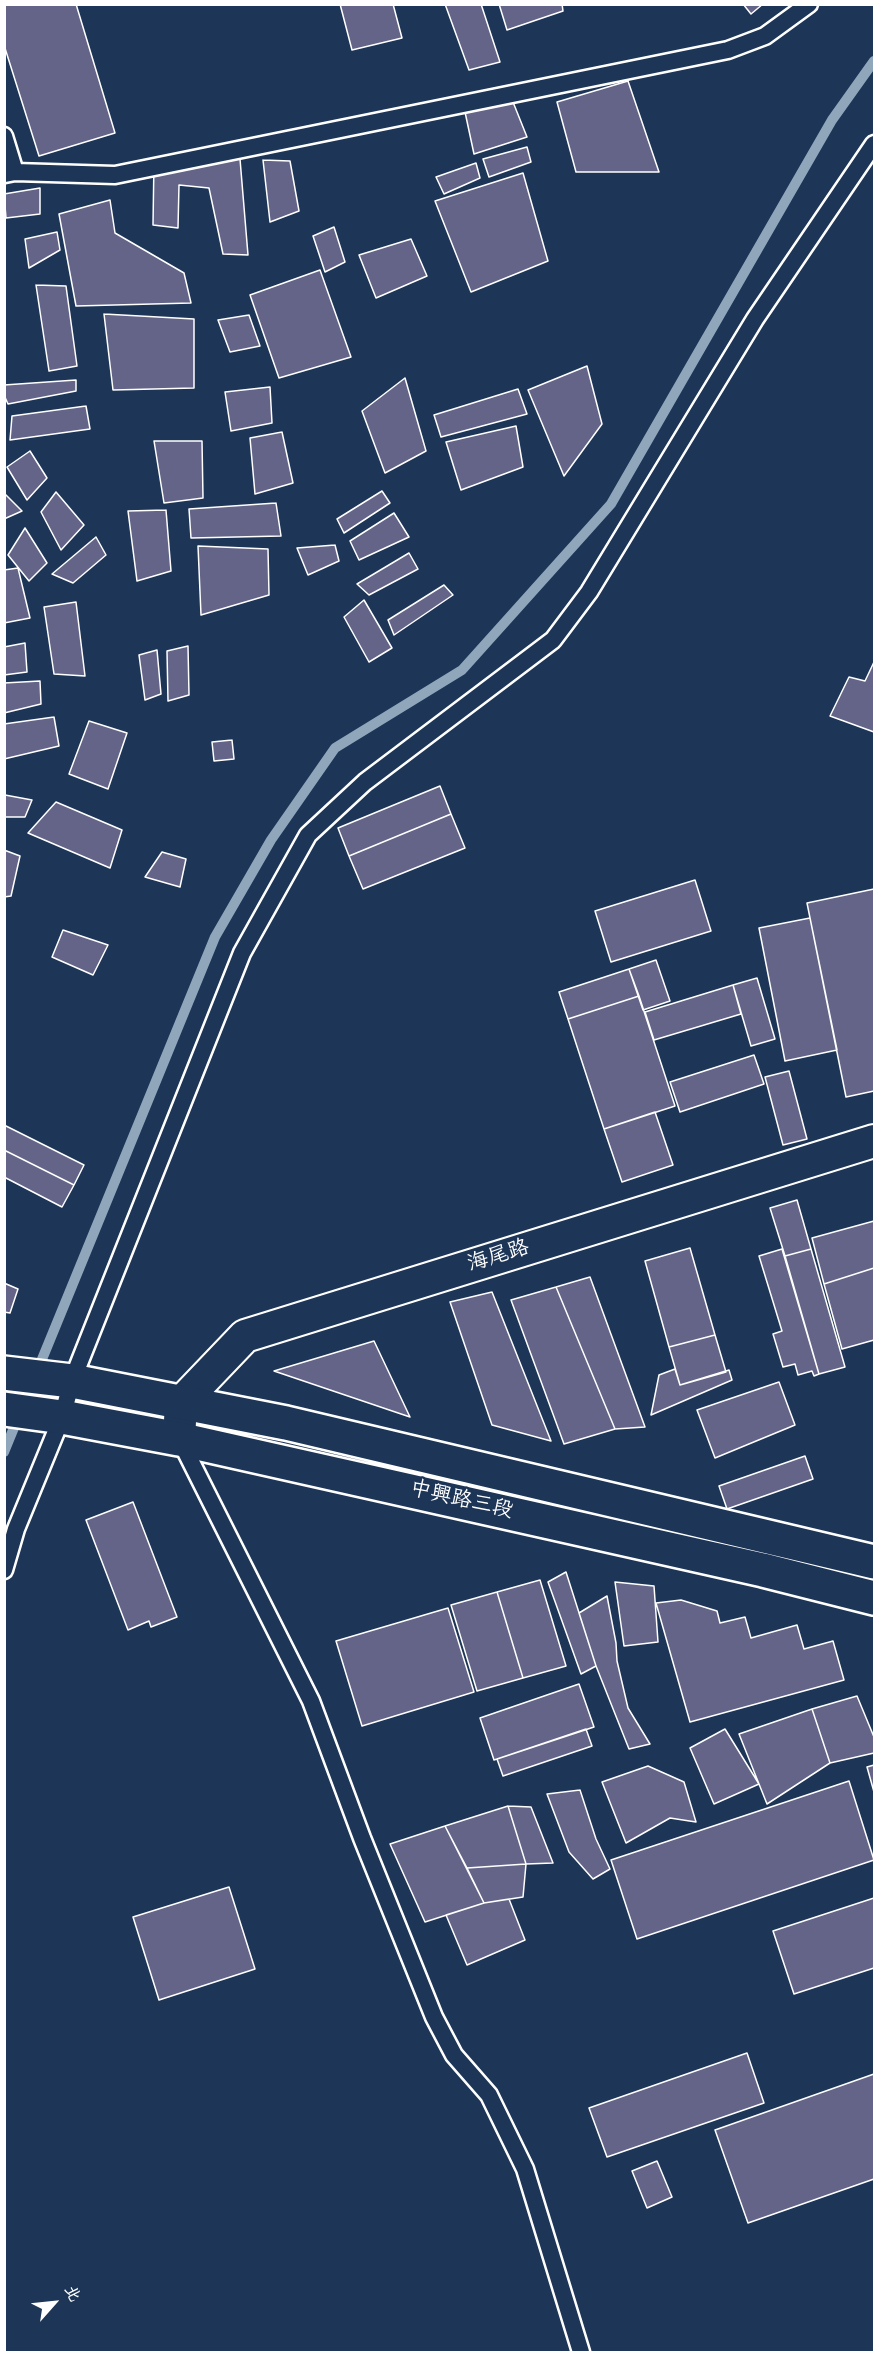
<!DOCTYPE html>
<html>
<head>
<meta charset="utf-8">
<style>
  body { margin:0 }
  #map { position:relative; width:879px; height:2357px; overflow:hidden; background:#1d3557; font-family:"Gochi Hand","LXGW WenKai TC",sans-serif }
  canvas { display:block }
  .frame { position:absolute; inset:0; border:6px solid #fff; pointer-events:none }
  .north { position:absolute; left:24px; top:2273px; width:60px; height:60px; -webkit-text-stroke:4px #1d3557; paint-order:stroke; rotate:63deg; font-size:16px; font-weight:700; line-height:24px; text-align:center; color:#fff }
  .north::after { content:''; display:block; margin:auto; width:21px; height:27px; background:#fff; clip-path:polygon(50% 0,100% 100%,50% 72%,0 100%) }
</style>
</head>
<body>
<div id="map">
<canvas width="879" height="2357"></canvas>
<div class="frame"></div>
<div class="north">北</div>
</div>
<script>
const g = document.querySelector('canvas').getContext('2d');
g.lineJoin = 'round';
const poly = rows => new Path2D(rows.map(r => 'M' + r).join(''));
function strokePath(path, color, width, dash) { g.strokeStyle = color; g.lineWidth = width; g.lineCap = dash ? 'butt' : 'round'; g.setLineDash(dash || []); g.stroke(path); }
function fill(path, color) { g.fillStyle = color; g.fill(path, 'evenodd'); }
function label(font, color, halo, rows, align = 'center') {
  g.font = font + ' "Gochi Hand","LXGW WenKai TC",sans-serif'; g.lineWidth = 4.5; g.setLineDash([]); g.textBaseline = 'middle'; g.strokeStyle = halo; g.fillStyle = color; for (const [text, x, y, turn = 0] of rows) {
    g.save(); g.translate(x, y); g.rotate((+turn || 0) * Math.PI / 180); g.textAlign = isNaN(turn) ? turn : align; if (halo) g.strokeText(text, 0, 0); g.fillText(text, 0, 0); g.restore();
  }
}
const stream = poly([
  [4,1452,215,937,271,840,335,748,462,670,611,504,832,120,874,61]
]);
const building = poly([
  [4,4,76,4,115,133,39,156,4,45,4,4],
  [340,4,393,4,402,38,352,50,340,4],
  [445,4,481,4,500,62,469,70,445,4],
  [499,4,562,4,563,11,507,30,499,4],
  [743,4,763,4,751,14,743,4],
  [628,81,659,172,576,172,557,102,628,81],
  [513,102,527,137,474,154,465,112,513,102],
  [527,147,531,162,489,177,483,159,527,147],
  [240,159,248,255,223,254,209,188,179,185,178,228,153,225,154,160,240,159],
  [263,160,290,161,299,211,270,222,263,160],
  [476,163,480,178,444,194,436,177,476,163],
  [523,173,548,261,471,292,435,201,523,173],
  [40,188,40,214,6,218,4,194,40,188],
  [110,200,115,233,184,273,191,303,76,306,59,214,110,200],
  [334,227,345,262,325,272,313,236,334,227],
  [57,232,60,250,29,268,25,239,57,232],
  [411,239,427,276,376,298,359,255,411,239],
  [320,270,351,357,279,378,250,295,320,270],
  [36,285,66,286,77,366,49,371,36,285],
  [104,314,194,319,194,388,113,390,104,314],
  [249,315,260,346,230,352,218,320,249,315],
  [587,366,602,424,564,476,528,390,587,366],
  [405,378,426,451,385,473,362,411,405,378],
  [76,380,76,391,8,404,4,395,4,385,76,380],
  [270,387,272,423,231,431,225,392,270,387],
  [518,389,527,414,441,437,434,415,518,389],
  [86,406,90,429,10,440,12,416,86,406],
  [516,426,523,467,461,490,446,442,516,426],
  [282,432,293,483,255,494,250,438,282,432],
  [154,441,202,441,203,498,164,503,154,441],
  [30,451,47,478,27,500,7,467,30,451],
  [382,491,390,503,344,533,337,519,382,491],
  [56,492,84,525,61,550,41,512,56,492],
  [4,493,22,511,4,519,4,493],
  [276,503,281,536,191,538,189,509,276,503],
  [166,510,171,571,137,581,128,511,166,510],
  [394,513,409,537,359,560,350,541,394,513],
  [25,528,47,563,29,581,8,555,25,528],
  [96,537,106,555,73,583,52,574,96,537],
  [335,545,339,561,308,575,297,548,335,545],
  [198,546,268,549,269,595,201,615,198,546],
  [409,553,418,569,369,595,357,584,409,553],
  [18,568,30,618,4,623,4,570,18,568],
  [444,585,453,595,394,635,388,620,444,585],
  [364,600,392,648,369,662,344,617,364,600],
  [76,602,85,676,54,674,44,607,76,602],
  [25,643,27,672,4,675,4,647,25,643],
  [188,646,189,695,168,701,167,651,188,646],
  [157,650,161,694,145,700,139,655,157,650],
  [874,662,874,732,830,716,849,677,865,681,874,662],
  [40,681,41,704,4,713,4,683,40,681],
  [54,717,59,746,4,759,4,724,54,717],
  [89,721,127,733,108,789,69,774,89,721],
  [232,740,234,759,214,761,212,742,232,740],
  [440,786,451,814,349,856,338,828,440,786],
  [5,795,32,800,25,817,4,817,5,795],
  [56,802,122,830,110,868,28,833,56,802],
  [451,814,465,848,363,889,349,856,451,814],
  [4,850,20,856,11,896,4,897,4,850],
  [162,852,186,859,180,887,145,877,162,852],
  [695,880,711,931,611,962,595,911,695,880],
  [874,889,874,1091,846,1097,807,903,874,889],
  [810,918,837,1050,785,1061,759,928,810,918],
  [63,930,108,945,93,975,52,957,63,930],
  [656,960,670,1001,643,1010,629,969,656,960],
  [629,969,639,996,568,1019,559,992,629,969],
  [757,978,775,1039,751,1046,733,985,757,978],
  [733,985,741,1014,654,1040,645,1012,733,985],
  [639,996,675,1106,604,1129,568,1019,639,996],
  [754,1055,764,1084,680,1112,670,1082,754,1055],
  [789,1071,807,1139,783,1145,765,1077,789,1071],
  [655,1112,673,1165,622,1182,604,1129,655,1112],
  [4,1125,84,1165,74,1185,4,1150,4,1125],
  [4,1150,74,1185,62,1207,4,1177,4,1150],
  [797,1200,811,1249,785,1256,770,1208,797,1200],
  [874,1221,874,1268,824,1284,812,1238,874,1221],
  [690,1248,715,1335,669,1347,645,1261,690,1248],
  [782,1249,819,1374,814,1376,812,1371,798,1375,795,1364,783,1367,773,1334,782,1331,759,1256,782,1249],
  [811,1249,845,1367,819,1374,785,1256,811,1249],
  [874,1268,874,1340,842,1349,824,1284,874,1268],
  [590,1277,645,1427,615,1429,556,1287,590,1277],
  [4,1283,18,1289,10,1313,4,1312,4,1283],
  [556,1287,615,1429,564,1444,511,1300,556,1287],
  [492,1292,551,1441,492,1425,450,1302,492,1292],
  [715,1335,726,1372,680,1385,669,1347,715,1335],
  [374,1341,410,1417,274,1371,374,1341],
  [675,1369,680,1385,729,1370,732,1380,651,1415,659,1375,675,1369],
  [779,1382,795,1425,715,1458,697,1410,779,1382],
  [805,1456,813,1479,727,1509,719,1486,805,1456],
  [133,1502,177,1617,151,1627,149,1621,128,1630,86,1520,133,1502],
  [566,1572,596,1666,581,1674,548,1582,566,1572],
  [540,1580,566,1666,523,1678,497,1592,540,1580],
  [615,1582,654,1586,658,1642,624,1646,615,1582],
  [497,1592,523,1678,477,1691,451,1605,497,1592],
  [607,1596,616,1643,617,1661,628,1708,650,1744,629,1749,596,1666,579,1613,607,1596],
  [681,1600,717,1611,720,1623,745,1617,751,1638,797,1625,804,1649,833,1641,844,1680,690,1722,656,1603,681,1600],
  [448,1608,474,1692,362,1726,336,1641,448,1608],
  [579,1684,594,1727,494,1760,480,1718,579,1684],
  [857,1696,874,1737,874,1753,830,1763,812,1709,857,1696],
  [812,1709,830,1763,767,1804,739,1734,812,1709],
  [586,1729,592,1746,503,1776,497,1759,586,1729],
  [725,1729,759,1784,714,1804,690,1748,725,1729],
  [874,1765,874,1792,867,1767,874,1765],
  [648,1766,684,1782,696,1822,670,1818,626,1843,602,1782,648,1766],
  [849,1781,874,1860,637,1939,611,1860,849,1781],
  [580,1790,596,1839,610,1869,593,1879,569,1852,547,1794,580,1790],
  [508,1806,531,1807,553,1863,526,1864,508,1806],
  [508,1806,526,1864,467,1868,445,1826,508,1806],
  [445,1826,484,1903,425,1922,390,1844,445,1826],
  [526,1864,523,1897,484,1903,467,1868,526,1864],
  [229,1887,255,1969,159,2000,133,1917,229,1887],
  [874,1898,874,1968,794,1994,773,1931,874,1898],
  [509,1899,525,1940,467,1965,446,1915,484,1903,509,1899],
  [747,2053,764,2103,607,2157,589,2108,747,2053],
  [874,2074,874,2179,748,2223,715,2130,874,2074],
  [657,2161,672,2197,647,2208,632,2171,657,2161]
]);
const lane = poly([
  [4,136,15,172,5,174],
  [15,172,115,175,728,50,765,36,809,4],
  [180,1440,311,1701,362,1838,434,2017,454,2055,489,2095,525,2169,581,2352],
  [4,1570,16,1529,62,1417,72,1381,242,953,308,835,365,782,553,640,589,592,755,319,874,144]
]);
const street = poly([
  [179,1439,181,1403,245,1336,874,1141]
]);
const primary = poly([
  [4,1373,72,1381,286,1423,874,1562],
  [4,1409,62,1417,179,1439,763,1570,874,1598]
]);
const streetNames = [
  ["海尾路",499,1258,-17],
  ["中興路三段",461,1502,13]
];
strokePath(stream, '#90a7bb', 10);
fill(building, '#636487');
strokePath(building, '#fff', 1.5);
strokePath(lane, '#fff', 21);
strokePath(street, '#fff', 36);
strokePath(primary, '#fff', 38);
strokePath(lane, '#1d3557', 16);
strokePath(street, '#1d3557', 32);
strokePath(primary, '#1d3557', 33);
label('21px', '#fff', '#1d3557', streetNames);
</script>
</body>
</html>
